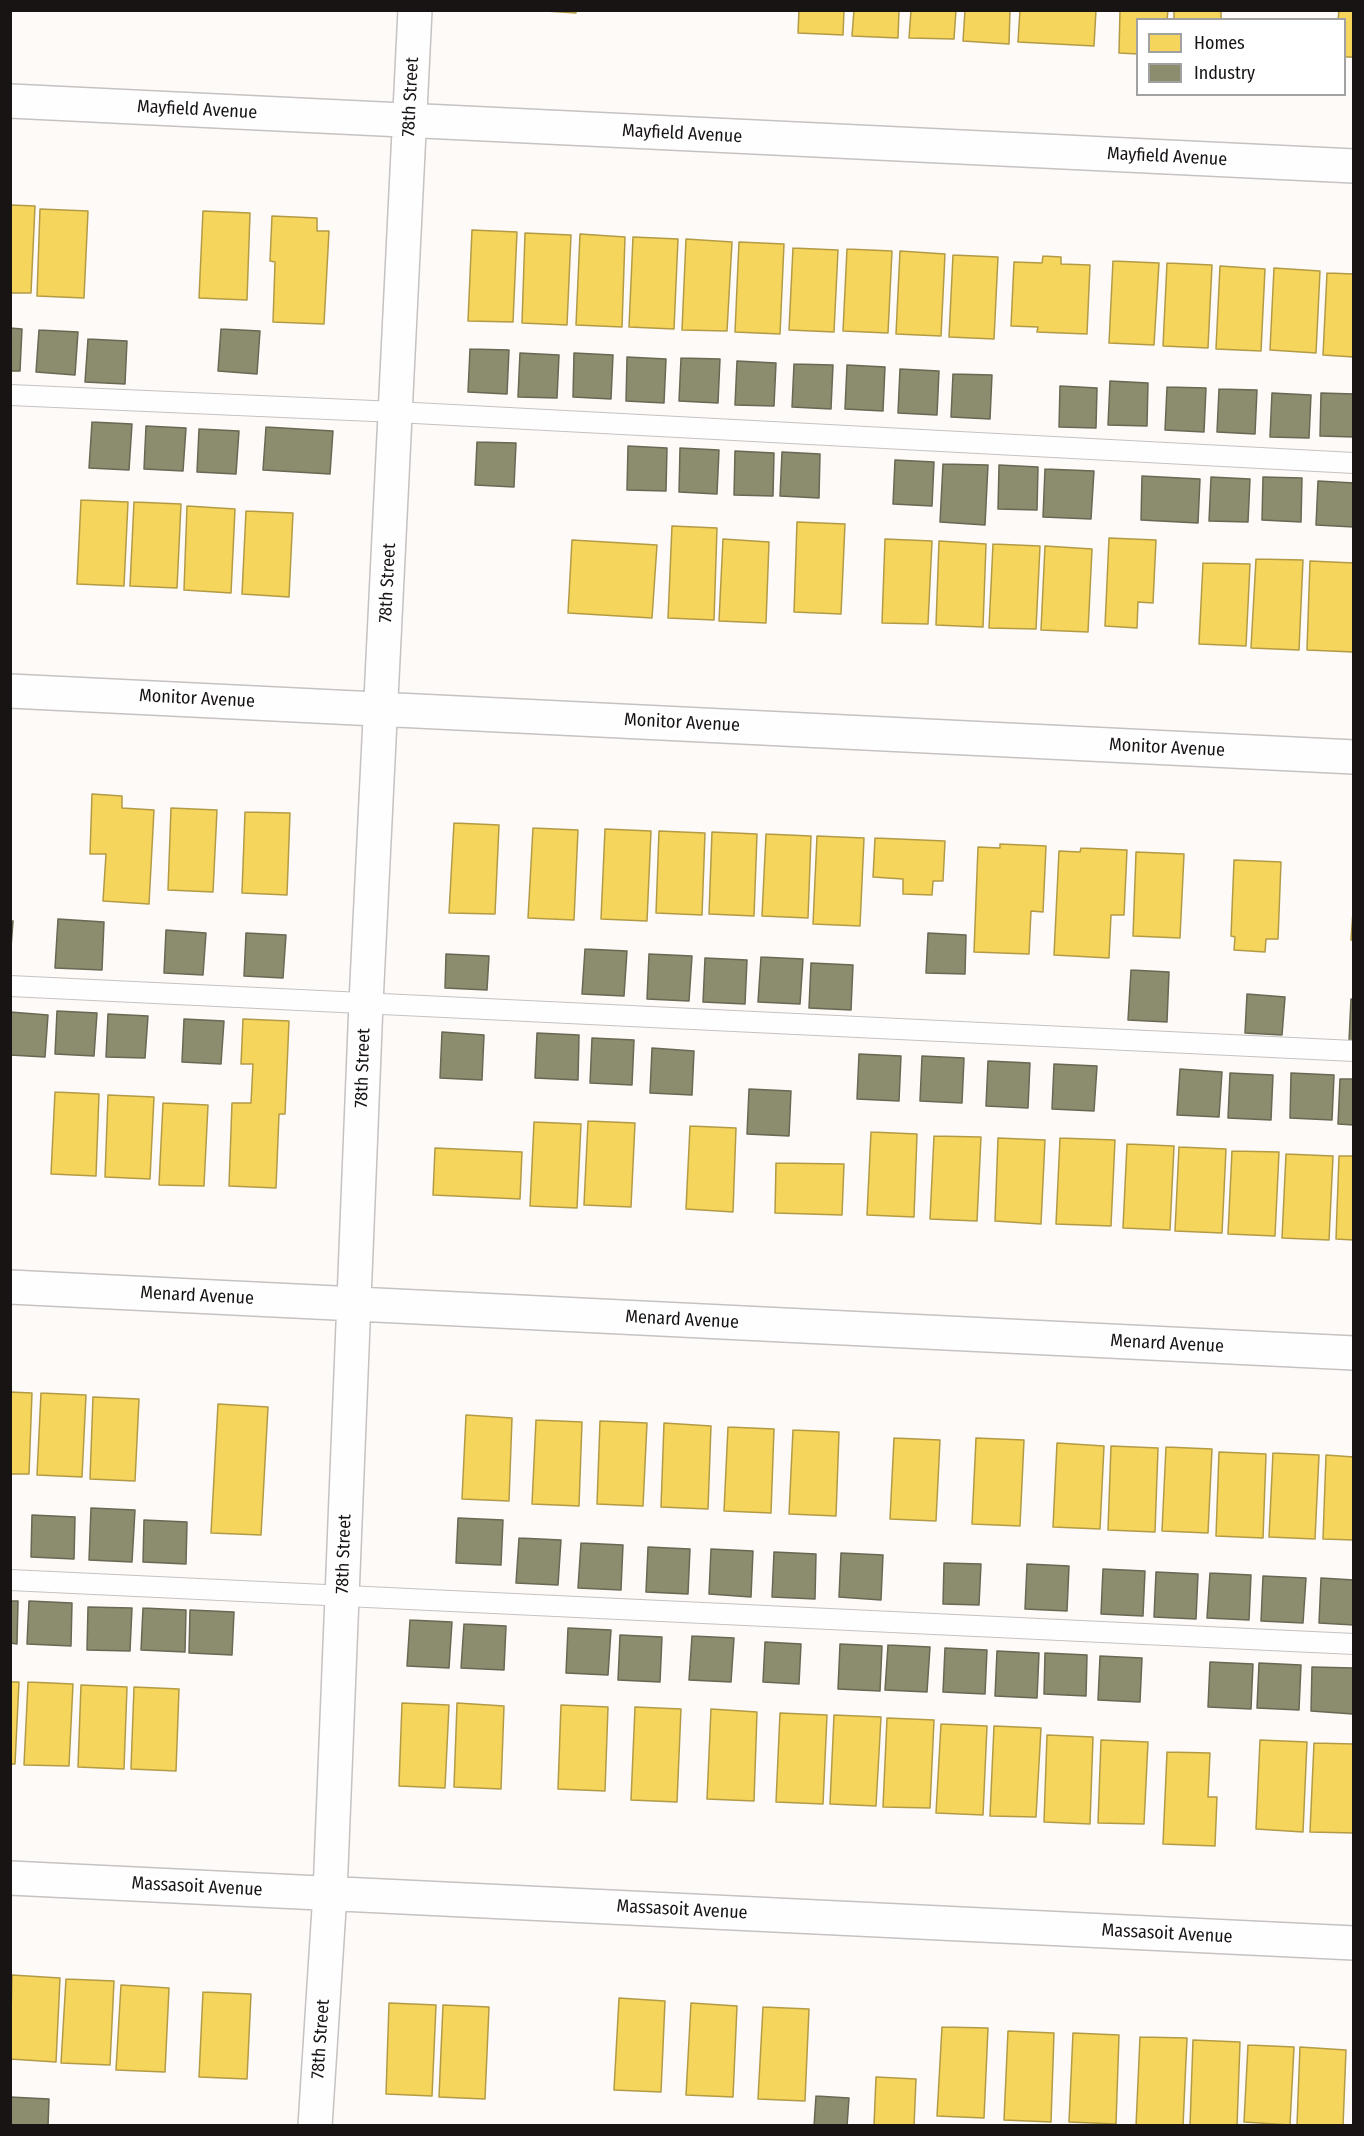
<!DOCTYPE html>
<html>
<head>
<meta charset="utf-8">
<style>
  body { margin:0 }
  #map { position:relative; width:1364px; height:2136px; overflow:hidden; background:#fdfaf8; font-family:"Fira Sans Condensed",sans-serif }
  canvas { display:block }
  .frame { position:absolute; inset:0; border:12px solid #171413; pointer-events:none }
  .legend { position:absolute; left:1136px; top:18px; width:210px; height:78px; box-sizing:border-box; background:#fff; border:2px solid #a2a1a1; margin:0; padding:8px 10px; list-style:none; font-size:18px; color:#171413 }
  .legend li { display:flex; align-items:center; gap:12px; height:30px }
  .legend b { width:30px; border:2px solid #a2a1a1 }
</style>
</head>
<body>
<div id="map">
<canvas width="1364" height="2136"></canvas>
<div class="frame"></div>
<ul class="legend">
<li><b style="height:16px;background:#f6d55c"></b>Homes</li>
<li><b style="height:16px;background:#8c8c6e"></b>Industry</li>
</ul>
</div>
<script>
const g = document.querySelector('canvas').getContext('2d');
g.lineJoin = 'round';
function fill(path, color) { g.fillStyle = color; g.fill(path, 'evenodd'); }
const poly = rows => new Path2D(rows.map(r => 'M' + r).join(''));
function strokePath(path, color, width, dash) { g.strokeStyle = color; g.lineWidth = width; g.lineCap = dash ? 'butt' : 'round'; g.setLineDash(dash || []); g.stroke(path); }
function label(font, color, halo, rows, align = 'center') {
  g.font = font + ' "Fira Sans Condensed",sans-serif'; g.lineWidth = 6; g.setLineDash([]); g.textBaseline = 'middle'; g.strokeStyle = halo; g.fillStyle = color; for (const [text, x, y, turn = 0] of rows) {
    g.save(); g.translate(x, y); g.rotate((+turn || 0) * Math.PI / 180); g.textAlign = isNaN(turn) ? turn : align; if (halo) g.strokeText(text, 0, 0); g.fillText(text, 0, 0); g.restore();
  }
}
const homes = poly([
  [531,10,576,10,576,13,531,10],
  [799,10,844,10,843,35,798,33,799,10],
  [854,10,899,10,898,38,852,36,854,10],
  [911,10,956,10,954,39,909,38,911,10],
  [965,10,1010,10,1009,44,963,41,965,10],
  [1020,10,1096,10,1094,46,1018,42,1020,10],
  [1120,10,1168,10,1167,20,1138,20,1138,54,1119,53,1120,10],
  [1174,10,1221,10,1221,20,1174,20,1174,10],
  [1339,10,1354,10,1354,57,1344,57,1344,20,1338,20,1339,10],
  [10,205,35,206,31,293,10,293,10,205],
  [40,209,88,211,84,298,37,296,40,209],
  [203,211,250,213,247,300,199,298,203,211],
  [272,216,317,218,317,231,329,231,324,324,273,322,275,262,270,261,272,216],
  [472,230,517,232,513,322,468,321,472,230],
  [525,233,571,235,567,325,522,323,525,233],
  [580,234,625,237,622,327,576,325,580,234],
  [633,237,678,239,674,329,629,327,633,237],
  [686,239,732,242,727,331,682,330,686,239],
  [739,242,784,244,780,334,735,332,739,242],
  [793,248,838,250,834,332,789,330,793,248],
  [847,249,892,251,888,333,843,331,847,249],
  [900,251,945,254,941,336,896,334,900,251],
  [953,255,998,257,994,339,949,337,953,255],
  [1043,256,1061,257,1061,264,1090,265,1087,334,1037,332,1038,327,1011,326,1014,262,1042,263,1043,256],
  [1113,261,1159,263,1154,345,1109,343,1113,261],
  [1167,263,1212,265,1208,348,1163,346,1167,263],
  [1220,266,1265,269,1261,351,1216,349,1220,266],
  [1274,268,1320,271,1316,353,1270,350,1274,268],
  [1327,273,1354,274,1354,357,1323,355,1327,273],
  [81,500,128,502,124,586,77,584,81,500],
  [134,502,181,504,177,588,130,586,134,502],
  [187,506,235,509,231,593,184,590,187,506],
  [246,511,293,513,289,597,242,594,246,511],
  [797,522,845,524,841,614,794,612,797,522],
  [672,526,717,528,714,620,668,618,672,526],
  [1109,538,1156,540,1153,603,1138,602,1137,628,1105,626,1109,538],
  [723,539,769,542,766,623,719,621,723,539],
  [885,539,932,541,928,624,882,623,885,539],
  [572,540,657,545,652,618,568,613,572,540],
  [939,541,986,544,983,627,936,625,939,541],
  [993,544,1040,546,1036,629,989,628,993,544],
  [1045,546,1092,549,1088,632,1041,630,1045,546],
  [1256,559,1303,560,1299,650,1251,648,1256,559],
  [1310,561,1354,563,1353,652,1307,650,1310,561],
  [1203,563,1250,564,1246,646,1199,644,1203,563],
  [92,794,122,796,122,808,154,810,149,904,103,901,106,854,90,854,92,794],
  [171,808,217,810,213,892,168,890,171,808],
  [245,812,290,813,287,895,242,893,245,812],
  [454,823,499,825,495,914,449,913,454,823],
  [533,828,578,830,574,920,528,918,533,828],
  [605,829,651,831,647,921,601,919,605,829],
  [659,831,705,833,702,915,656,913,659,831],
  [712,832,757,834,754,916,709,914,712,832],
  [766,834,811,836,808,918,762,916,766,834],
  [817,836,864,838,860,926,813,924,817,836],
  [875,838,945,841,943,881,933,881,932,895,903,894,903,879,873,877,875,838],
  [1000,844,1046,846,1043,912,1031,911,1029,954,974,952,978,847,1000,848,1000,844],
  [1081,848,1127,850,1124,915,1111,915,1109,958,1054,955,1059,851,1080,852,1081,848],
  [1136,852,1184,854,1180,938,1133,936,1136,852],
  [1234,860,1281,862,1278,939,1266,939,1265,952,1234,950,1235,937,1231,936,1234,860],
  [1354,897,1354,940,1351,940,1354,897],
  [243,1019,289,1021,285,1114,279,1114,276,1188,229,1186,232,1103,251,1103,253,1064,241,1064,243,1019],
  [55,1092,99,1094,96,1176,51,1174,55,1092],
  [108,1095,154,1097,150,1179,105,1177,108,1095],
  [163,1103,208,1105,204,1186,159,1185,163,1103],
  [588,1121,635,1123,631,1207,584,1205,588,1121],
  [534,1122,581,1124,577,1208,530,1206,534,1122],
  [690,1126,736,1128,733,1212,686,1209,690,1126],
  [871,1132,917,1134,914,1217,867,1215,871,1132],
  [934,1136,981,1137,977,1221,930,1219,934,1136],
  [998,1138,1045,1140,1041,1224,995,1221,998,1138],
  [1060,1138,1115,1140,1111,1226,1056,1224,1060,1138],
  [1127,1144,1174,1146,1170,1230,1123,1228,1127,1144],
  [1179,1147,1226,1149,1222,1233,1175,1231,1179,1147],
  [435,1148,522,1152,520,1199,433,1195,435,1148],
  [1232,1151,1279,1152,1275,1236,1228,1234,1232,1151],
  [1286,1154,1333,1156,1329,1240,1282,1238,1286,1154],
  [1339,1156,1354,1156,1354,1240,1336,1239,1339,1156],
  [776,1163,844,1164,842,1215,775,1213,776,1163],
  [10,1392,32,1393,29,1474,10,1474,10,1392],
  [41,1393,86,1395,82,1477,37,1475,41,1393],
  [93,1397,139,1399,135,1481,90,1479,93,1397],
  [218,1404,268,1407,261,1535,211,1533,218,1404],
  [466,1415,512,1418,509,1501,462,1499,466,1415],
  [536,1420,582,1422,579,1506,532,1504,536,1420],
  [600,1421,647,1423,643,1506,597,1504,600,1421],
  [664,1423,711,1426,708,1509,661,1507,664,1423],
  [728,1427,774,1429,771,1513,724,1511,728,1427],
  [793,1430,839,1432,836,1516,789,1514,793,1430],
  [894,1438,940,1440,936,1521,890,1519,894,1438],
  [976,1438,1024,1440,1020,1526,972,1524,976,1438],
  [1057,1443,1104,1446,1100,1529,1053,1527,1057,1443],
  [1111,1446,1158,1448,1155,1532,1108,1530,1111,1446],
  [1166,1447,1212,1449,1208,1533,1162,1531,1166,1447],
  [1219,1452,1266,1454,1263,1538,1216,1536,1219,1452],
  [1273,1453,1319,1455,1315,1539,1269,1537,1273,1453],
  [1326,1455,1354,1457,1354,1540,1323,1539,1326,1455],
  [10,1682,19,1682,15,1764,10,1764,10,1682],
  [28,1682,73,1684,69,1766,24,1765,28,1682],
  [81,1685,127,1687,124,1769,78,1767,81,1685],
  [134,1687,179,1689,176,1771,131,1769,134,1687],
  [402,1703,449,1705,445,1788,399,1786,402,1703],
  [457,1703,504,1706,501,1789,454,1787,457,1703],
  [561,1705,608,1707,605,1791,558,1789,561,1705],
  [635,1707,681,1709,677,1802,631,1800,635,1707],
  [711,1709,757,1712,754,1801,707,1799,711,1709],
  [780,1713,827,1715,823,1804,776,1802,780,1713],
  [834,1715,881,1717,876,1806,830,1804,834,1715],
  [887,1718,934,1720,930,1808,883,1807,887,1718],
  [941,1724,987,1726,983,1815,936,1813,941,1724],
  [994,1726,1041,1728,1036,1817,990,1816,994,1726],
  [1047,1735,1093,1737,1090,1824,1044,1822,1047,1735],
  [1101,1740,1148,1742,1144,1824,1098,1823,1101,1740],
  [1260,1740,1307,1742,1303,1832,1256,1829,1260,1740],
  [1314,1743,1354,1744,1354,1833,1310,1832,1314,1743],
  [1167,1752,1210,1753,1208,1797,1217,1797,1215,1846,1163,1844,1167,1752],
  [12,1975,60,1978,56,2062,10,2059,12,1975],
  [66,1979,114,1981,110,2065,61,2063,66,1979],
  [121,1985,169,1988,165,2072,116,2070,121,1985],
  [203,1992,251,1994,247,2079,199,2077,203,1992],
  [619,1998,665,2001,661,2092,614,2090,619,1998],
  [389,2003,436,2005,432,2096,386,2094,389,2003],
  [691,2003,737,2006,733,2097,686,2095,691,2003],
  [443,2005,489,2007,485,2099,439,2097,443,2005],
  [763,2007,809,2009,805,2101,758,2099,763,2007],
  [942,2027,988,2028,984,2118,937,2116,942,2027],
  [1008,2031,1054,2033,1051,2122,1004,2120,1008,2031],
  [1073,2033,1119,2035,1116,2124,1069,2122,1073,2033],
  [1140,2037,1187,2038,1183,2126,1136,2126,1140,2037],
  [1193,2040,1240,2042,1237,2126,1190,2126,1193,2040],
  [1248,2045,1294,2047,1290,2125,1244,2122,1248,2045],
  [1300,2047,1346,2050,1343,2126,1297,2125,1300,2047],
  [876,2077,916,2079,914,2126,874,2126,876,2077]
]);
const industry = poly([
  [10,328,22,329,20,371,10,371,10,328],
  [221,329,260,331,257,374,218,371,221,329],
  [39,330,78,332,75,375,36,372,39,330],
  [88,339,127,341,125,384,85,382,88,339],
  [470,349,509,350,507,394,468,392,470,349],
  [520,353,559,355,557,398,518,397,520,353],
  [574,353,613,355,611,399,573,397,574,353],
  [627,357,666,359,664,403,626,401,627,357],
  [681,358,720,359,718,403,679,401,681,358],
  [737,361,776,363,774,406,735,405,737,361],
  [794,364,833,365,831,409,792,407,794,364],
  [847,365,885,367,883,411,845,409,847,365],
  [900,369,939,371,937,415,898,413,900,369],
  [953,374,992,375,990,419,951,417,953,374],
  [1110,381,1148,383,1147,426,1108,425,1110,381],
  [1060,386,1097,388,1096,428,1059,427,1060,386],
  [1167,387,1206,388,1204,432,1165,430,1167,387],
  [1219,389,1257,390,1255,434,1217,432,1219,389],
  [1272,393,1311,395,1309,438,1270,437,1272,393],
  [1321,393,1354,394,1354,437,1320,436,1321,393],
  [92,422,132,424,129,470,89,468,92,422],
  [146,426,186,428,183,471,144,469,146,426],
  [266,427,333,431,330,474,263,470,266,427],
  [199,429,239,431,236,474,197,472,199,429],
  [477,442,516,443,514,487,475,485,477,442],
  [628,446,667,448,666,491,627,490,628,446],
  [680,448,719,450,717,494,679,492,680,448],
  [735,451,774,453,773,496,734,495,735,451],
  [782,452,820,454,819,498,780,496,782,452],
  [895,460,934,462,932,506,893,504,895,460],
  [943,464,988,465,985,525,940,522,943,464],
  [999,465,1038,467,1037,510,998,509,999,465],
  [1045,469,1094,471,1091,519,1043,517,1045,469],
  [1142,476,1200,479,1198,523,1141,520,1142,476],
  [1211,477,1250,479,1248,522,1209,521,1211,477],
  [1263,477,1302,478,1301,522,1262,520,1263,477],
  [1318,481,1354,483,1354,527,1316,525,1318,481],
  [58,919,104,922,102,970,55,968,58,919],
  [10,921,13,921,10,960,10,921],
  [166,930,206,933,203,975,164,973,166,930],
  [246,933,286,935,283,978,244,976,246,933],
  [928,933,966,935,965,974,926,973,928,933],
  [585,949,627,951,624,996,582,994,585,949],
  [446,954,489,956,487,990,445,988,446,954],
  [649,954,692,956,689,1001,647,999,649,954],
  [761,957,803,959,800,1004,758,1002,761,957],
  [705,958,747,960,745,1004,703,1002,705,958],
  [811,963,853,965,851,1010,809,1008,811,963],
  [1131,970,1169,972,1167,1022,1128,1020,1131,970],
  [1247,994,1285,997,1282,1035,1245,1033,1247,994],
  [1351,999,1354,1000,1354,1041,1349,1041,1351,999],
  [57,1011,97,1013,94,1056,55,1054,57,1011],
  [10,1012,48,1015,45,1057,10,1055,10,1012],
  [108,1014,148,1016,145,1058,106,1057,108,1014],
  [184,1019,224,1021,221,1064,182,1062,184,1019],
  [442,1032,484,1035,482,1080,440,1078,442,1032],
  [537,1033,579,1035,578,1080,535,1078,537,1033],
  [592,1038,634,1040,632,1085,590,1083,592,1038],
  [652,1048,694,1051,692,1095,650,1093,652,1048],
  [859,1054,901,1056,899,1101,857,1099,859,1054],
  [922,1056,964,1058,962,1103,920,1101,922,1056],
  [988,1061,1030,1063,1028,1108,986,1106,988,1061],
  [1054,1064,1097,1066,1094,1111,1052,1109,1054,1064],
  [1180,1069,1222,1072,1219,1117,1177,1115,1180,1069],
  [1230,1073,1273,1075,1271,1120,1228,1118,1230,1073],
  [1291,1073,1334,1075,1332,1120,1290,1118,1291,1073],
  [1340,1079,1354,1079,1354,1125,1338,1124,1340,1079],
  [749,1089,791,1091,789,1136,747,1134,749,1089],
  [91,1508,135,1510,132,1562,89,1560,91,1508],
  [32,1515,75,1517,74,1559,31,1557,32,1515],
  [458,1518,503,1520,501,1565,456,1563,458,1518],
  [144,1520,187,1522,186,1564,143,1562,144,1520],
  [519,1538,561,1540,558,1585,516,1583,519,1538],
  [581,1543,623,1545,621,1590,578,1588,581,1543],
  [648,1547,690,1549,688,1594,646,1592,648,1547],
  [711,1549,753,1551,751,1597,709,1594,711,1549],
  [774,1552,816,1554,815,1599,772,1597,774,1552],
  [841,1553,883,1555,881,1600,839,1597,841,1553],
  [944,1563,981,1564,979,1605,943,1604,944,1563],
  [1027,1564,1069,1566,1067,1611,1025,1609,1027,1564],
  [1103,1569,1145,1571,1143,1616,1101,1614,1103,1569],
  [1156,1572,1198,1574,1196,1619,1154,1617,1156,1572],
  [1210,1573,1251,1575,1249,1620,1207,1618,1210,1573],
  [1263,1576,1306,1578,1303,1623,1261,1621,1263,1576],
  [1321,1578,1354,1580,1354,1625,1319,1623,1321,1578],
  [10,1601,18,1601,17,1644,10,1643,10,1601],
  [29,1601,72,1603,71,1646,27,1644,29,1601],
  [88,1607,132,1608,130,1651,87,1650,88,1607],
  [143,1608,186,1610,185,1652,141,1650,143,1608],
  [190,1610,234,1612,232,1655,189,1653,190,1610],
  [410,1620,452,1622,449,1668,407,1666,410,1620],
  [464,1624,506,1626,504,1670,461,1668,464,1624],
  [568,1628,611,1630,608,1675,566,1673,568,1628],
  [620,1635,662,1637,660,1682,618,1680,620,1635],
  [692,1636,734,1638,731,1682,689,1680,692,1636],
  [765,1642,801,1644,799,1684,763,1682,765,1642],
  [840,1644,882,1646,880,1691,838,1689,840,1644],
  [888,1645,930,1647,927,1692,885,1690,888,1645],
  [945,1648,987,1650,985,1694,943,1692,945,1648],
  [997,1651,1039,1653,1037,1698,995,1696,997,1651],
  [1045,1653,1087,1655,1086,1696,1044,1694,1045,1653],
  [1100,1656,1142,1658,1140,1702,1098,1700,1100,1656],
  [1210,1662,1253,1664,1251,1709,1208,1707,1210,1662],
  [1259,1663,1301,1665,1299,1710,1257,1708,1259,1663],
  [1312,1667,1354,1668,1353,1714,1311,1711,1312,1667],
  [816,2096,849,2098,847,2126,814,2126,816,2096],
  [10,2097,49,2099,48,2126,10,2126,10,2097]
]);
const service = poly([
  [10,395,396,412,1354,463],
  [10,986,1354,1051],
  [10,1580,1354,1644]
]);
const minor = poly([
  [10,101,1354,166],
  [10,691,1354,757],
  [10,1287,1354,1353],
  [10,1878,1354,1943],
  [315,2126,330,1893,366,1003,415,10]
]);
const streetNames = [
  ["78th Street",411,97,-87],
  ["Mayfield Avenue",197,110,3],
  ["Mayfield Avenue",682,134,3],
  ["Mayfield Avenue",1167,157,3],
  ["78th Street",388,583,-87],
  ["Monitor Avenue",197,699,3],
  ["Monitor Avenue",682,723,3],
  ["Monitor Avenue",1167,748,3],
  ["78th Street",363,1068,-88],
  ["Menard Avenue",197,1296,3],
  ["Menard Avenue",682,1320,3],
  ["Menard Avenue",1167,1344,3],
  ["78th Street",344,1554,-88],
  ["Massasoit Avenue",197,1887,3],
  ["Massasoit Avenue",682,1910,3],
  ["Massasoit Avenue",1167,1934,3],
  ["78th Street",321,2039,-86]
];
fill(homes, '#f6d55c');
strokePath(homes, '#b39b46', 1.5);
fill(industry, '#8c8c6e');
strokePath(industry, '#696853', 1.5);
strokePath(service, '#c5c2c1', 22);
strokePath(minor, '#c5c2c1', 36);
strokePath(service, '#fffefe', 20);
strokePath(minor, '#fffefe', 33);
label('18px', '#171413', '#fff', streetNames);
</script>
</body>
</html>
